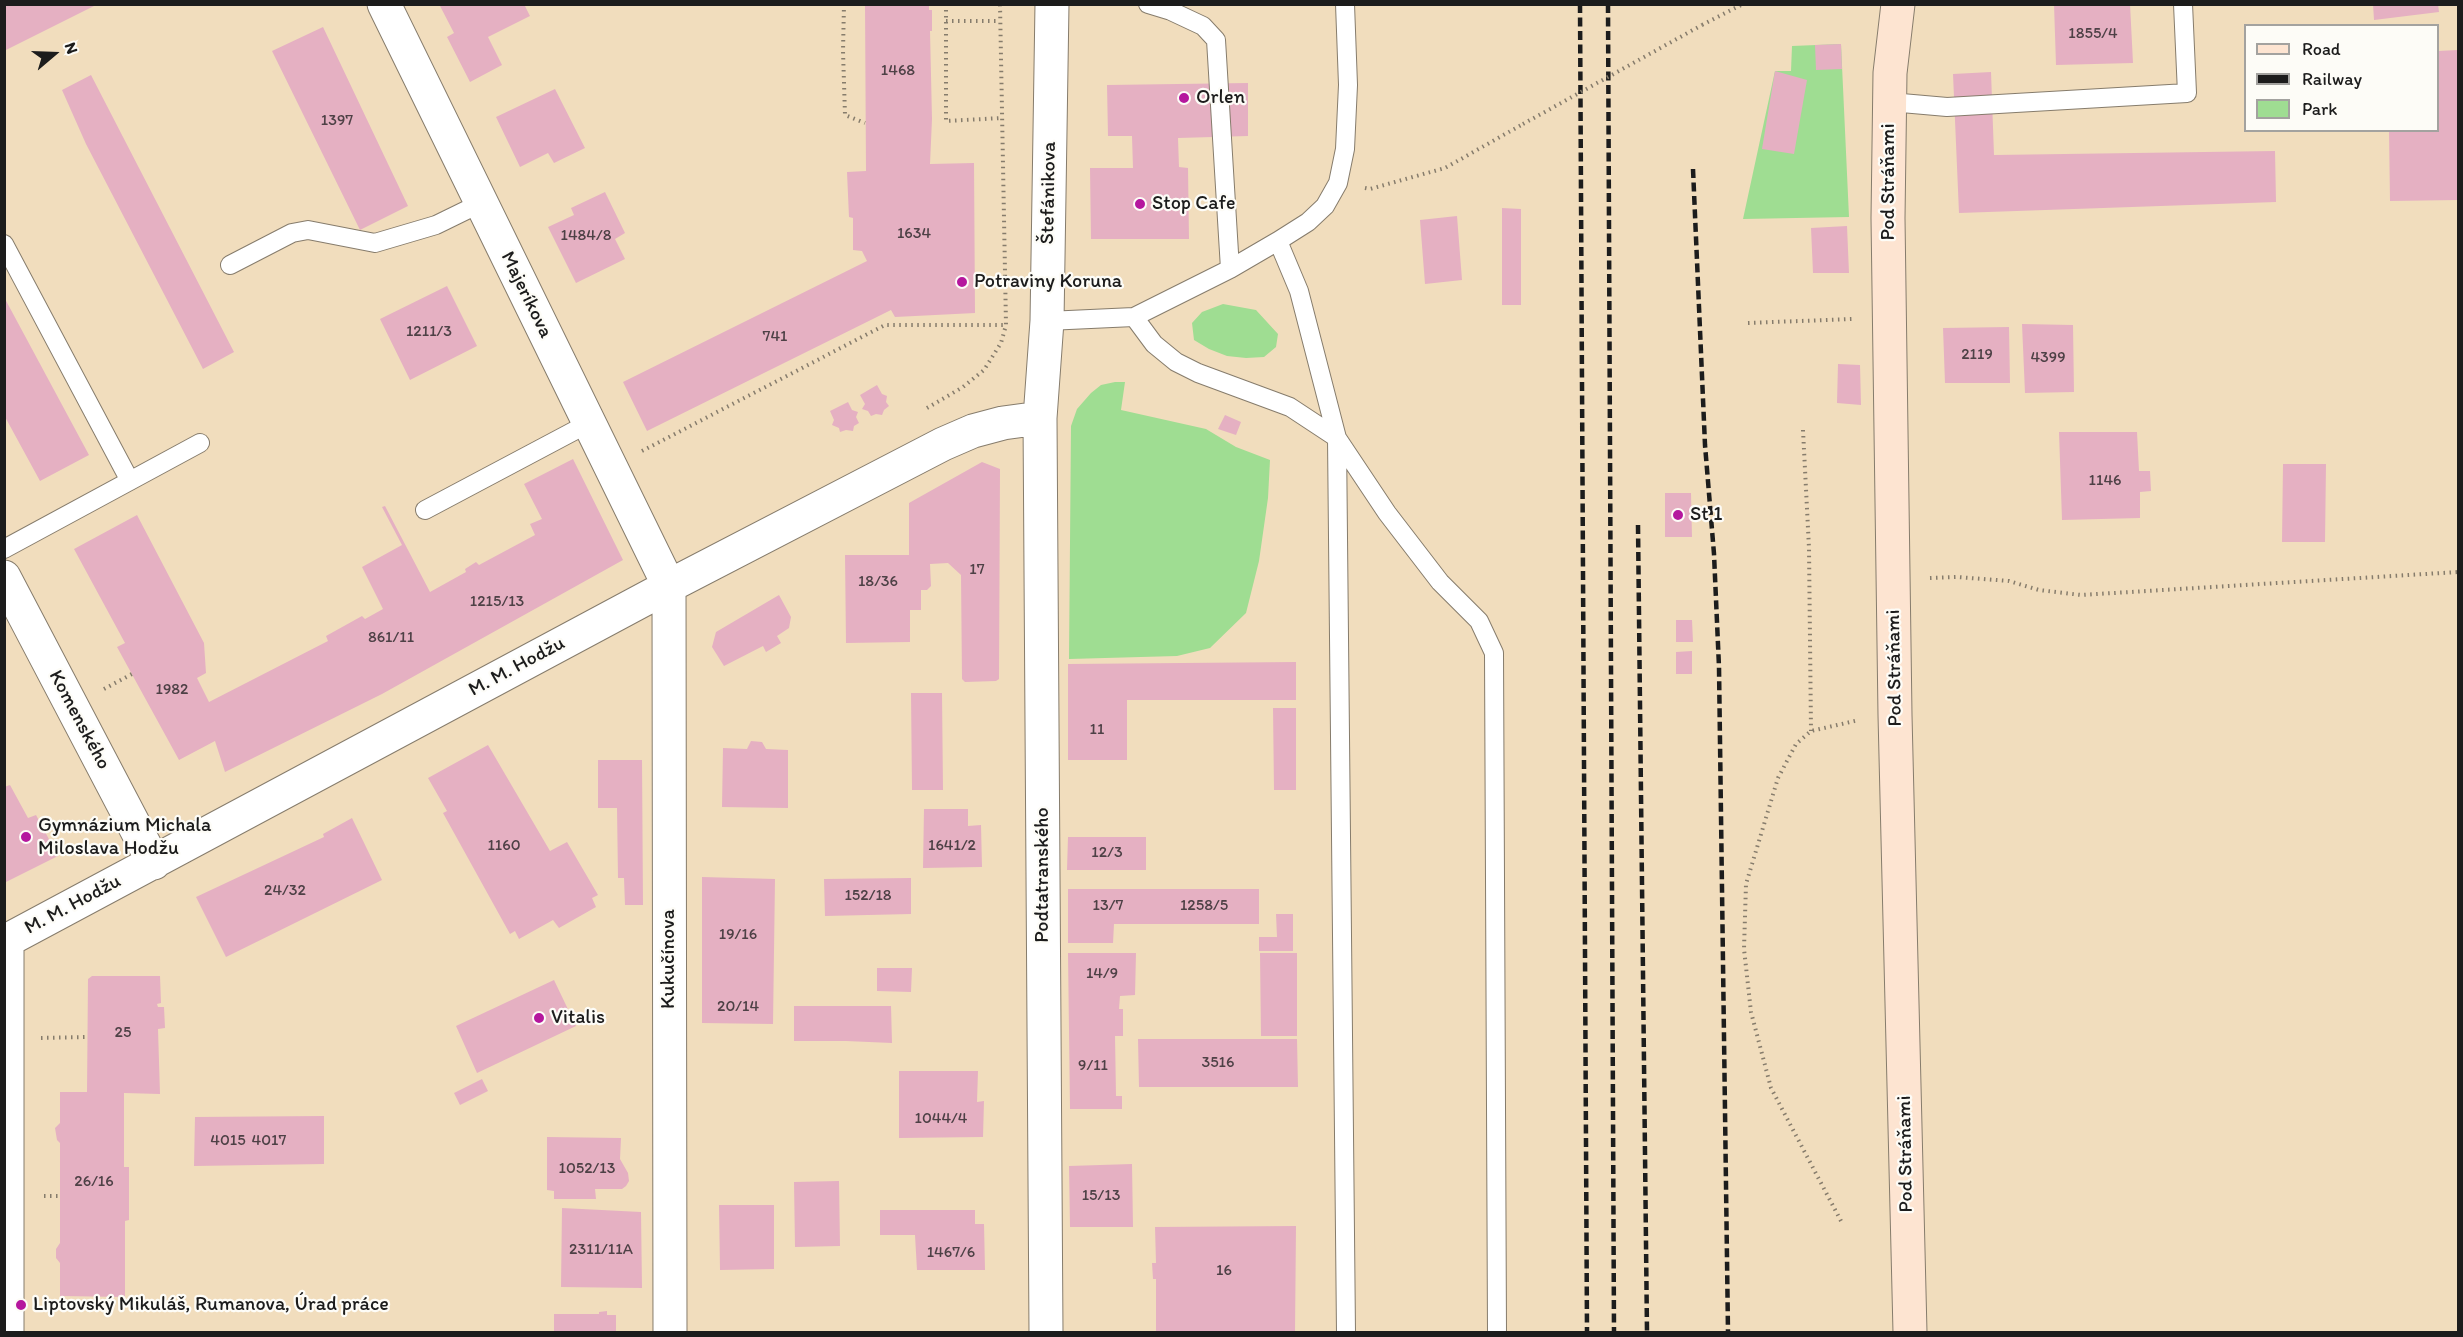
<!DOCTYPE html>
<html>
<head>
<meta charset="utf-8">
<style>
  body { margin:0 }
  #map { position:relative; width:2463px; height:1337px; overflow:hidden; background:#f1ddbd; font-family:Itim,sans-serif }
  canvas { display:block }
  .frame { position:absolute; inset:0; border:6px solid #1c1c1c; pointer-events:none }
  .legend { position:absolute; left:2244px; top:24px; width:195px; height:108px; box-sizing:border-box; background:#fdfcf7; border:2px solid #a3a29f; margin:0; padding:8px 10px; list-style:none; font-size:18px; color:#1c1c1c }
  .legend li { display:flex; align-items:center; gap:12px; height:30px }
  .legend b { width:30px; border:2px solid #a3a29f }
  .north { position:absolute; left:24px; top:24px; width:60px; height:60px; -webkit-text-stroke:4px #fdfcf7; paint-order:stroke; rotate:71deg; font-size:16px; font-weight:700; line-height:24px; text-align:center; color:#1c1c1c }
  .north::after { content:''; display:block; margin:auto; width:21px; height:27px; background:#1c1c1c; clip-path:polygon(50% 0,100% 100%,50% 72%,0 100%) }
</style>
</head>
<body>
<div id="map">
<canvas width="2463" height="1337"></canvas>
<div class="frame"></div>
<ul class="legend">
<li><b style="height:8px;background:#fde4d1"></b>Road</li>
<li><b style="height:8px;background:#1c1c1c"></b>Railway</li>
<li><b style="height:16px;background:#9fdd92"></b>Park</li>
</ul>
<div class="north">N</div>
</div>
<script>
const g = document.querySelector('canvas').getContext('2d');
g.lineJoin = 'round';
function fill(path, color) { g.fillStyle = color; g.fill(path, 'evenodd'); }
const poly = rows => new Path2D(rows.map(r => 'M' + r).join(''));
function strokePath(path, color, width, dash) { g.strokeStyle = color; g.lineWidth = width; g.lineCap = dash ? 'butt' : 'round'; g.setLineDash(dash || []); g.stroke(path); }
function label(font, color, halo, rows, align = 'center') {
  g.font = font + ' Itim,sans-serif'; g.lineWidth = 4.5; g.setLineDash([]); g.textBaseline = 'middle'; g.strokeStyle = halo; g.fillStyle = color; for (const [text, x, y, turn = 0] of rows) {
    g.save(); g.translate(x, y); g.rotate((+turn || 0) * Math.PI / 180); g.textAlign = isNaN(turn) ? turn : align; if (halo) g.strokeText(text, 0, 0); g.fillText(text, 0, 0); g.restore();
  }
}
const green = poly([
  [1841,44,1849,217,1743,219,1775,71,1791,71,1792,46],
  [1223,304,1256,310,1278,334,1276,347,1264,357,1246,358,1227,356,1209,349,1194,340,1192,323,1202,312],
  [1115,382,1125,382,1121,410,1206,429,1236,447,1270,460,1268,498,1259,561,1246,613,1210,648,1177,656,1069,659,1071,426,1077,409,1091,393,1101,385]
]);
const building = poly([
  [4,4,98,4,4,51],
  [439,4,524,4,530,16,488,37,502,65,470,82,447,37,454,33],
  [865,4,929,4,929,10,932,10,932,31,930,31,932,119,930,164,974,163,975,313,895,317,891,310,647,431,623,382,867,261,862,251,853,250,853,218,849,217,847,172,866,171],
  [2054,4,2130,4,2133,63,2056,65],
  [2373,4,2438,4,2439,12,2374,20],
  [323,27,408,206,360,230,272,51],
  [1841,44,1842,69,1816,70,1815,45],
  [2458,50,2458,200,2390,201,2389,130,2438,130,2438,51],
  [1775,71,1807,80,1794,154,1762,149],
  [1991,72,1994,155,2275,151,2276,202,1959,213,1953,74],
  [91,75,234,352,203,369,86,144,62,90],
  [1248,83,1248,136,1178,138,1179,167,1188,168,1189,239,1091,239,1090,168,1133,168,1132,136,1108,136,1107,85],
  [555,89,585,148,554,163,548,153,520,167,496,117],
  [605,192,625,233,615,239,625,259,576,283,548,227,574,215,571,208],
  [1502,208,1521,209,1521,305,1502,305],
  [1457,216,1462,280,1425,284,1420,220],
  [1847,226,1849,273,1813,273,1811,228],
  [447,286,477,346,410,380,380,319],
  [4,297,89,455,40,481,4,415],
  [2022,324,2073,325,2074,392,2025,393],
  [2009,327,2010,383,1945,383,1943,328],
  [1838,364,1860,365,1861,405,1837,403],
  [877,385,882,394,887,396,886,402,889,406,884,410,882,415,876,414,871,416,868,411,862,409,865,404,860,395],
  [848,402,852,410,858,412,856,417,859,423,854,426,853,431,846,430,840,432,839,428,832,425,834,420,830,411],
  [1225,415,1241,422,1236,435,1218,429],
  [2059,432,2137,432,2139,471,2150,471,2151,491,2140,492,2140,518,2062,520],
  [573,459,623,560,382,694,225,772,215,741,179,760,117,647,125,643,74,549,137,515,204,643,206,673,197,678,209,702,328,641,326,636,362,616,365,619,383,609,362,567,402,545,382,507,385,506,430,592,466,572,465,569,476,562,479,565,535,535,530,524,542,519,524,484],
  [982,462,1000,469,999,679,996,681,965,682,962,679,961,575,948,563,930,564,931,586,927,590,921,590,921,610,910,610,910,642,846,643,845,555,909,555,909,503],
  [2283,464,2326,464,2325,542,2282,542],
  [1665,493,1691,493,1692,537,1665,537],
  [779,595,791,617,789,628,777,636,781,643,766,652,763,646,724,666,712,647,716,632],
  [1676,620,1692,620,1693,642,1676,642],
  [1692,651,1692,674,1676,674,1676,652],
  [1296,662,1296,700,1127,700,1127,760,1068,760,1068,664],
  [911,693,942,693,943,790,912,790],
  [1273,708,1296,708,1296,790,1274,790],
  [751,741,762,742,766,749,788,750,788,808,722,807,723,748,747,749],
  [488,745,550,851,567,842,598,895,592,898,596,907,559,928,553,920,519,939,515,931,510,934,443,813,447,811,428,778],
  [598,760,642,760,643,905,625,905,624,878,618,878,617,808,598,808],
  [10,785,28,818,36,815,58,856,4,883,4,787],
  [924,809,968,809,968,826,981,825,982,867,923,868],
  [352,818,382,880,226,957,196,897,324,837,323,834],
  [1068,837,1146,837,1146,870,1067,870],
  [702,877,775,879,773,1024,702,1023],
  [911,878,911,914,825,916,824,879],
  [1068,889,1259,889,1259,924,1114,924,1113,943,1068,943],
  [1276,914,1293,914,1293,951,1259,951,1259,937,1277,937],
  [1068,953,1136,953,1135,995,1120,996,1119,1009,1123,1009,1123,1036,1115,1036,1116,1096,1122,1096,1122,1109,1070,1109],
  [1260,953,1297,953,1297,1036,1261,1036],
  [877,968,912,968,911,992,877,991],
  [92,976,160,976,161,1003,157,1004,158,1007,164,1007,165,1028,158,1029,160,1094,124,1093,124,1167,129,1167,129,1220,125,1221,125,1297,60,1296,60,1263,56,1258,56,1249,60,1243,60,1143,57,1140,55,1128,60,1123,60,1092,87,1092,88,979],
  [554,980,576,1026,477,1073,456,1026],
  [794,1006,891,1006,892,1043,846,1041,794,1041],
  [1138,1039,1297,1039,1298,1087,1139,1087],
  [899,1071,978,1071,977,1102,984,1101,983,1137,899,1138],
  [482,1079,488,1091,460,1105,454,1093],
  [324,1116,324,1164,194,1166,195,1117],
  [547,1137,621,1138,620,1159,628,1173,629,1181,626,1186,622,1189,595,1189,596,1199,554,1199,554,1191,547,1190],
  [1132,1164,1133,1227,1070,1227,1069,1166],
  [839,1181,840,1246,795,1247,794,1182],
  [719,1205,774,1205,774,1269,720,1270],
  [562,1208,641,1212,642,1288,561,1287],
  [880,1210,975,1210,975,1224,984,1224,985,1270,917,1270,915,1235,880,1235],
  [1296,1226,1295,1332,1156,1332,1156,1279,1153,1279,1152,1263,1156,1263,1155,1227],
  [607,1311,607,1315,616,1315,616,1332,554,1332,554,1314,599,1314,599,1312]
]);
const path = poly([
  [844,4,843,51,845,115,865,123],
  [946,4,946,121,1002,118],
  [946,21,1000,21],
  [1702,25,1743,4],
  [1365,188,1370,189,1445,168,1523,124],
  [1748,323,1852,319],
  [927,408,963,387,984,370,1001,343,1006,325,1000,4],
  [1803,430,1809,548,1811,731],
  [642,451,885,325,1006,325],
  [1930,578,1957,577,2009,581,2039,590,2081,595,2458,572],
  [104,689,132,674],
  [41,1038,88,1037],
  [44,1196,60,1196],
  [1841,1221,1771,1088,1751,1012,1744,949,1746,884,1778,778,1796,744,1811,731,1859,720]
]);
const lane = poly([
  [1148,4,1171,11,1203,26,1216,40,1230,269],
  [1890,102,1947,107,2187,93,2183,4],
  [1278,241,1308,222,1325,206,1338,183,1345,149,1348,85,1345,4],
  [4,244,130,481],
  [230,265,292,233,308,230,375,243,436,225,481,203],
  [1134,317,1154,344,1176,362,1198,373,1290,407,1337,438,1387,513,1440,582,1479,621,1494,653,1497,1332],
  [1047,321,1134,317,1230,269,1278,241,1299,291,1337,438,1346,1332],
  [425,510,589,423],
  [4,549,200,443]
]);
const street = poly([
  [384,4,669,586,670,1332],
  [4,577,154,863],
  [4,942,669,586,943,444,973,431,1003,423,1040,418],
  [7,1332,7,940],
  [1046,1332,1040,418,1047,321,1052,4]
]);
const secondary = poly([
  [1898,4,1890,73,1888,218,1895,715,1910,1332]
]);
const rail = poly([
  [1580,4,1587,1332],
  [1608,4,1614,1332],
  [1693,169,1705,445,1714,554,1719,667,1728,1332],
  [1638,525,1647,1332]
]);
const pathBridge = poly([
  [1523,124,1702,25]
]);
const markers = [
  [1184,98,6,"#b5179e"],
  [1140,204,6,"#b5179e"],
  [962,282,6,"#b5179e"],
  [1678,515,6,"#b5179e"],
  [26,837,6,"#b5179e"],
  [539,1018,6,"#b5179e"],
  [21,1305,6,"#b5179e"]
];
const numberNames = [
  ["1855/4",2093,34],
  ["1468",898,71],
  ["1397",337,121],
  ["1634",914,234],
  ["1484/8",586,236],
  ["1211/3",429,332],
  ["741",775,337],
  ["2119",1977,355],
  ["4399",2048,358],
  ["1146",2105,481],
  ["17",977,570],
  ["18/36",878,582],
  ["1215/13",497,602],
  ["861/11",391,638],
  ["1982",172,690],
  ["11",1097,730],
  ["1160",504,846],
  ["1641/2",952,846],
  ["12/3",1107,853],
  ["24/32",285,891],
  ["152/18",868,896],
  ["13/7",1108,906],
  ["1258/5",1204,906],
  ["19/16",738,935],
  ["14/9",1102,974],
  ["20/14",738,1007],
  ["25",123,1033],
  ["3516",1218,1063],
  ["9/11",1093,1066],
  ["1044/4",941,1119],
  ["4015",228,1141],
  ["4017",269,1141],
  ["1052/13",587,1169],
  ["26/16",94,1182],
  ["15/13",1101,1196],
  ["2311/11A",601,1250],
  ["1467/6",951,1253],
  ["16",1224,1271]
];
const poiNames = [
  ["Orlen",1196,98],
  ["Stop Cafe",1152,204],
  ["Potraviny Koruna",974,282],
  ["St 1",1690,515],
  ["Gymnázium Michala",38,826],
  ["Miloslava Hodžu",38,849],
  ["Vitalis",551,1018],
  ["Liptovský Mikuláš, Rumanova, Úrad práce",33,1305]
];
const streetNames = [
  ["Pod Stráňami",1889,182,-90],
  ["Štefánikova",1049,193,-89],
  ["Majeríkova",526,295,64],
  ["M. M. Hodžu",517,667,-28],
  ["Pod Stráňami",1895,668,-91],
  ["Komenského",79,720,62],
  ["Podtatranského",1043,875,-90],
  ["M. M. Hodžu",73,905,-28],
  ["Kukučínova",669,959,-90],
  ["Pod Stráňami",1906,1154,-91]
];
fill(green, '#9fdd92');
fill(building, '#e5b0c2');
strokePath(lane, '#867c6c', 20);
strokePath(street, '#867c6c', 35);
strokePath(secondary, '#867c6c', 35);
strokePath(path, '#867c6c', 4, [1.5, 4.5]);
strokePath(lane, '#fff', 18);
strokePath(street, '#fff', 33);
strokePath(secondary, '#fde4d1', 33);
strokePath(rail, '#1c1c1c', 4.5, [9, 4.5]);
strokePath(pathBridge, '#867c6c', 4, [1.5, 4.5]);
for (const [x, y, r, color] of markers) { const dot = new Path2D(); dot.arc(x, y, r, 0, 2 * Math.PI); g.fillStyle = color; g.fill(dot); strokePath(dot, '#fdfcf7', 2); }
label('16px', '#4e4146', null, numberNames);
label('20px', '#1c1c1c', '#fdfcf7', poiNames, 'left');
label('20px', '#1c1c1c', '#fdfcf7', streetNames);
</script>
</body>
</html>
